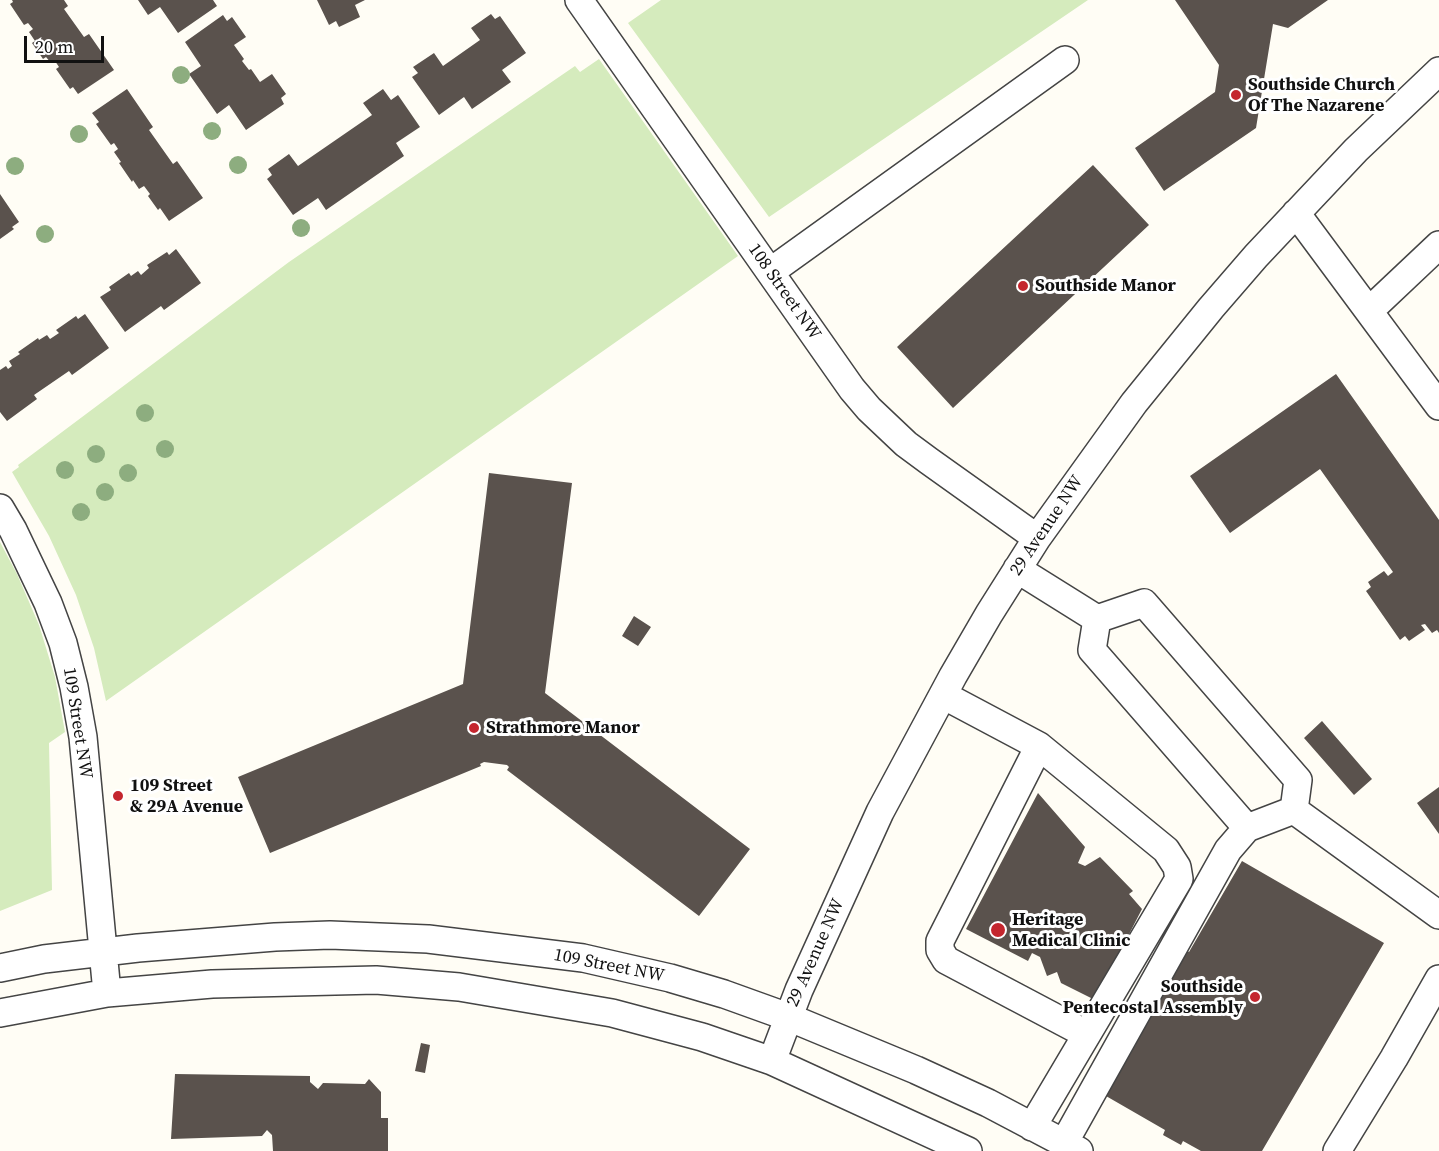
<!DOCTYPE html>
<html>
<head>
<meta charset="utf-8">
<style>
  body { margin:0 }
  #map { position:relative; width:1439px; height:1151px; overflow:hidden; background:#fffdf5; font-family:"Source Serif 4",serif }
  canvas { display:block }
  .scale { position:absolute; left:24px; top:36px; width:80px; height:27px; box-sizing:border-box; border:3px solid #111; border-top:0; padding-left:8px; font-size:18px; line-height:21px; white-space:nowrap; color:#111; -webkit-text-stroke:4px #fff; paint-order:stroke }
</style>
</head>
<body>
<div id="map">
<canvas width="1439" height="1151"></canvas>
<div class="scale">20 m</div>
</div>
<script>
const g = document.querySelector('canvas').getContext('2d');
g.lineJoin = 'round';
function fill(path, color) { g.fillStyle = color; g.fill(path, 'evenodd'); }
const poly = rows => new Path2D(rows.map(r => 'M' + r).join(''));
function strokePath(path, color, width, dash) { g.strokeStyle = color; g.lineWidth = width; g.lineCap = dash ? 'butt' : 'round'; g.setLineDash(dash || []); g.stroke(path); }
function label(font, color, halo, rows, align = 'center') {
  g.font = font + ' "Source Serif 4",serif'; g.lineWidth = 6; g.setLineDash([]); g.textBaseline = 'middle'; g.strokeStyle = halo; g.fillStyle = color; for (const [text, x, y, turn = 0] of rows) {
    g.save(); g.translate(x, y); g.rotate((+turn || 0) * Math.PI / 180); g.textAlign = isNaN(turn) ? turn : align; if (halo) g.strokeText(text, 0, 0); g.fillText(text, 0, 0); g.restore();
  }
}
const green = poly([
  [661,0,1088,0,769,217,628,23],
  [599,59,738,256,106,701,94,648,76,595,49,536,12,472,19,467,18,465,289,262,575,66,580,72],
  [0,542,17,574,39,625,55,677,65,732,49,743,52,890,0,911]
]);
const building = poly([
  [12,0,64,0,68,6,64,9,84,37,89,34,114,70,78,94,73,87,70,89,56,69,59,67,55,61,51,63,46,57,43,59,32,43,35,41,29,32,33,29,28,23,24,25,10,4,13,2],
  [138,0,213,0,217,6,178,33,160,7,148,15],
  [317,0,365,0,355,5,360,17,339,27,336,21,329,25],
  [1175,0,1328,0,1288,28,1273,24,1256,128,1164,191,1135,148,1215,92,1219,65],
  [491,14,495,19,500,16,526,53,502,70,511,82,472,109,464,97,439,115,412,77,418,73,413,67,434,53,443,66,480,40,471,28],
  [223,15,227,21,232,17,246,37,234,45,244,59,242,61,249,70,251,69,260,82,272,74,286,94,281,98,284,104,246,130,229,105,217,114,189,74,201,66,185,42],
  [127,89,153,127,149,130,173,164,177,161,203,198,169,221,160,208,158,210,148,196,150,194,144,186,139,189,133,180,132,182,119,163,121,162,114,152,118,149,114,143,111,145,96,124,99,122,92,113],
  [383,89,391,100,398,95,420,127,396,143,404,156,326,210,318,198,293,215,267,179,272,175,268,169,289,154,298,166,372,115,363,103],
  [1093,165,1149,225,953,408,897,347],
  [0,194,19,222,12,227,14,229,0,239],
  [176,249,201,283,164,310,161,306,125,332,100,297,111,290,109,287,129,273,131,276,138,271,141,275,149,268,147,265,167,252,169,255],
  [85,314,109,348,72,375,69,371,34,395,37,399,7,421,0,412,0,370,6,366,8,369,12,366,9,361,20,354,18,352,38,338,39,340,47,335,50,339,59,333,56,330,76,316,78,319],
  [1336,374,1439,520,1439,633,1437,630,1432,633,1425,624,1421,625,1425,630,1409,641,1405,636,1400,640,1366,591,1371,587,1368,582,1384,571,1388,576,1393,572,1320,469,1230,533,1190,476],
  [489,473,572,483,545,693,750,849,699,916,507,770,509,767,507,765,484,762,480,764,481,766,270,853,238,777,463,684],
  [634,616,651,627,638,646,622,636],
  [1322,721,1372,779,1354,795,1304,738],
  [1439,787,1439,834,1417,803],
  [1038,793,1085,847,1078,863,1085,866,1100,857,1133,891,1129,894,1142,909,1095,1000,1061,983,1057,972,1047,976,1040,957,1032,953,1028,961,966,929],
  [1242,861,1384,943,1262,1151,1201,1151,1183,1141,1181,1145,1163,1135,1165,1130,1106,1096,1136,1044,1132,1041,1186,950,1189,952],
  [421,1043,430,1045,425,1073,415,1071],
  [175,1074,310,1076,310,1082,318,1089,323,1083,365,1084,369,1079,381,1092,381,1118,388,1118,388,1151,273,1151,272,1135,267,1130,262,1136,171,1139]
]);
const minor = poly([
  [579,0,852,389,869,409,906,444,929,461,1037,538],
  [1296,213,1439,406],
  [770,272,1065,60],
  [1369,311,1439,245],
  [0,508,13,530,48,603,63,643,74,687,83,737,107,993],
  [1017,569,1097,619,1092,650,1247,828,1294,810,1298,780,1144,603,1097,619],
  [943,695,1039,746,1166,850,1177,867,1179,879,1032,1127],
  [1039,746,940,941,940,950,946,960,1086,1034],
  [1294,810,1439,915],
  [0,968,44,959,138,948,275,937,330,935,428,939,583,958,670,978,724,994,788,1017,916,1070,988,1103,1079,1151],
  [0,1013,107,993,212,984,376,980,459,987,612,1013,702,1037,772,1061,968,1151],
  [772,1061,799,990,880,812,953,676,989,614,1037,538,1134,403,1211,308,1256,256,1356,150,1439,71],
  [1064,1143,1228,850,1247,828],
  [1337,1151,1394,1058,1439,979]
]);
const trees = [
  [181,75],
  [212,131],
  [79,134],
  [238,165],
  [15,166],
  [301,228],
  [45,234],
  [145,413],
  [165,449],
  [96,454],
  [65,470],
  [128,473],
  [105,492],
  [81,512]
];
const markers = [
  [1236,95,6,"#c4262e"],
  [1023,286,6,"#c4262e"],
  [474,728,6,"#c4262e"],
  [118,796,6,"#c4262e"],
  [998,930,8,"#c4262e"],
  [1255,997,6,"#c4262e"]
];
const poiNames = [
  ["Southside Church",1248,85],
  ["Of The Nazarene",1248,106],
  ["Southside Manor",1035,286],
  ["Strathmore Manor",486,728],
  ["109 Street",130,786],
  ["& 29A Avenue",130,807],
  ["Heritage",1012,920],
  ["Medical Clinic",1012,941],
  ["Southside",1243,987,"right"],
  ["Pentecostal Assembly",1243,1008,"right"]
];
const streetNames = [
  ["108 Street NW",784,292,55],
  ["29 Avenue NW",1047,526,-56],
  ["109 Street NW",77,723,81],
  ["29 Avenue NW",816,953,-66],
  ["109 Street NW",609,966,11]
];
fill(green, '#d5ebbd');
fill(building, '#5a524d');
strokePath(minor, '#444', 30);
strokePath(minor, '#fff', 27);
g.fillStyle = '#8dad7f';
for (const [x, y] of trees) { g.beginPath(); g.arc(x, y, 9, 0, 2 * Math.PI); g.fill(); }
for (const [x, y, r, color] of markers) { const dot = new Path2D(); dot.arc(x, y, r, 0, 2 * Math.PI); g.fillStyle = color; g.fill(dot); strokePath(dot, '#fff', 2); }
label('bold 18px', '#111', '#fff', poiNames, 'left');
label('18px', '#111', '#fff', streetNames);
</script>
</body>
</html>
